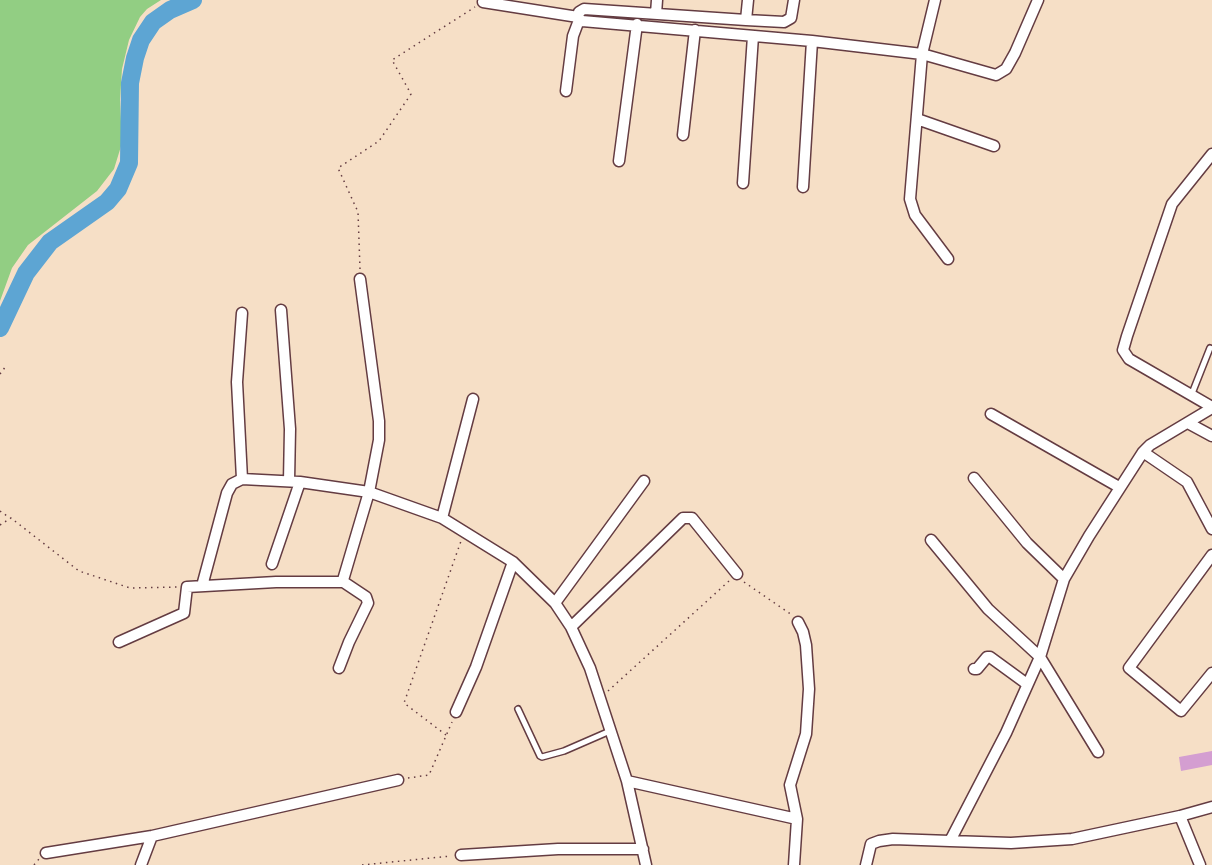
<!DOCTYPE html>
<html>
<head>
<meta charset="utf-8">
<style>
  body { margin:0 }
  canvas { display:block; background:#f6dfc6 }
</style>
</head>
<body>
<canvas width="1212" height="865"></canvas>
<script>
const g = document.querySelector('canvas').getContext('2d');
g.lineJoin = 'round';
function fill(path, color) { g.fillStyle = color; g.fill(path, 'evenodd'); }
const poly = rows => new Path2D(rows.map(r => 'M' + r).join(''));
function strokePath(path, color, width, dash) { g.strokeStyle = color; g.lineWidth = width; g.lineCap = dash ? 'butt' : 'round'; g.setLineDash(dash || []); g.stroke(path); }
const green = poly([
  [0,0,161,0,147,9,140,17,129,40,122,69,120,100,122,143,114,169,97,191,28,245,12,268,0,301]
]);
const river = poly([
  [0,328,26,273,50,242,107,202,118,189,129,163,130,83,135,58,141,40,153,22,170,10,193,0]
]);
const building = poly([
  [1212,751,1212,765,1181,771,1179,757]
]);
const path = poly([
  [360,269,358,212,338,168,379,141,411,94,392,60,475,7],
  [0,374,6,366],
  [0,511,10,518],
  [0,525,11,518,79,571,130,588,177,587],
  [744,582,792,615],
  [608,691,729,581],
  [446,735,404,703,461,541],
  [408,778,429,775,452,722],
  [34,865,39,859],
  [362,865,451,856]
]);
const lane = poly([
  [1191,396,1210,348],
  [518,709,540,756,542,757,564,751,610,731]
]);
const street = poly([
  [748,0,746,20,784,22,791,18,794,0],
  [935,0,922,54,910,199,915,215,948,259],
  [483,2,578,17,582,21,812,41,922,54,996,75,1006,69,1015,53,1038,0],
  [656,14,657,0],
  [578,17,579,12,584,9,746,20],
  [566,91,573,36,579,20],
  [917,119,994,146],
  [683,135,695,30],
  [1212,154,1172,204,1127,336,1123,350,1129,359,1212,407],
  [619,161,637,24],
  [743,183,753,36],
  [803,187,812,41],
  [281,310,290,429,289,481],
  [991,414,1119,487],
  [1188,423,1212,436],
  [1143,452,1187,482,1212,529],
  [974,478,1027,543,1064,579],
  [242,479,237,382,242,313],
  [442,518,473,399],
  [931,540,988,609,1040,657,1098,752],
  [1212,555,1129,668,1181,711,1212,673],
  [272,564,300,482],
  [202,586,227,493,232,484,242,479,300,482,369,492,442,518,513,562,555,603,571,627,590,668,627,781,646,865],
  [555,603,644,481],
  [571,627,683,518,692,518,737,574],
  [119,642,184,613,187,587,276,582,340,582,343,580,369,492,379,440,379,421,360,279],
  [339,668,349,642,368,603,366,597,342,581],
  [974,669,977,669,987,657,990,657,1027,684],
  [456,712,476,667,513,562],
  [627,781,797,819],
  [1180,816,1200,865],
  [950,841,1011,843,1072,839,1180,816,1212,807],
  [46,853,152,836,398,780],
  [461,855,558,849,643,849],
  [141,865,152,836],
  [794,865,797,819,790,785,806,734,809,689,806,645,803,632,798,622],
  [866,865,871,844,879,841,893,839,950,841,1006,733,1040,657,1064,579,1089,536,1143,452,1150,445,1212,408]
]);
fill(green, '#92ce83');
strokePath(river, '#5da5d3', 18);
fill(building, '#d49ed1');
strokePath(lane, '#643c42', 8);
strokePath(street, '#643c42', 13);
strokePath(path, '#643c42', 1.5, [1.5, 4.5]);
strokePath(lane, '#fff', 5);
strokePath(street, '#fff', 10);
</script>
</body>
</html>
